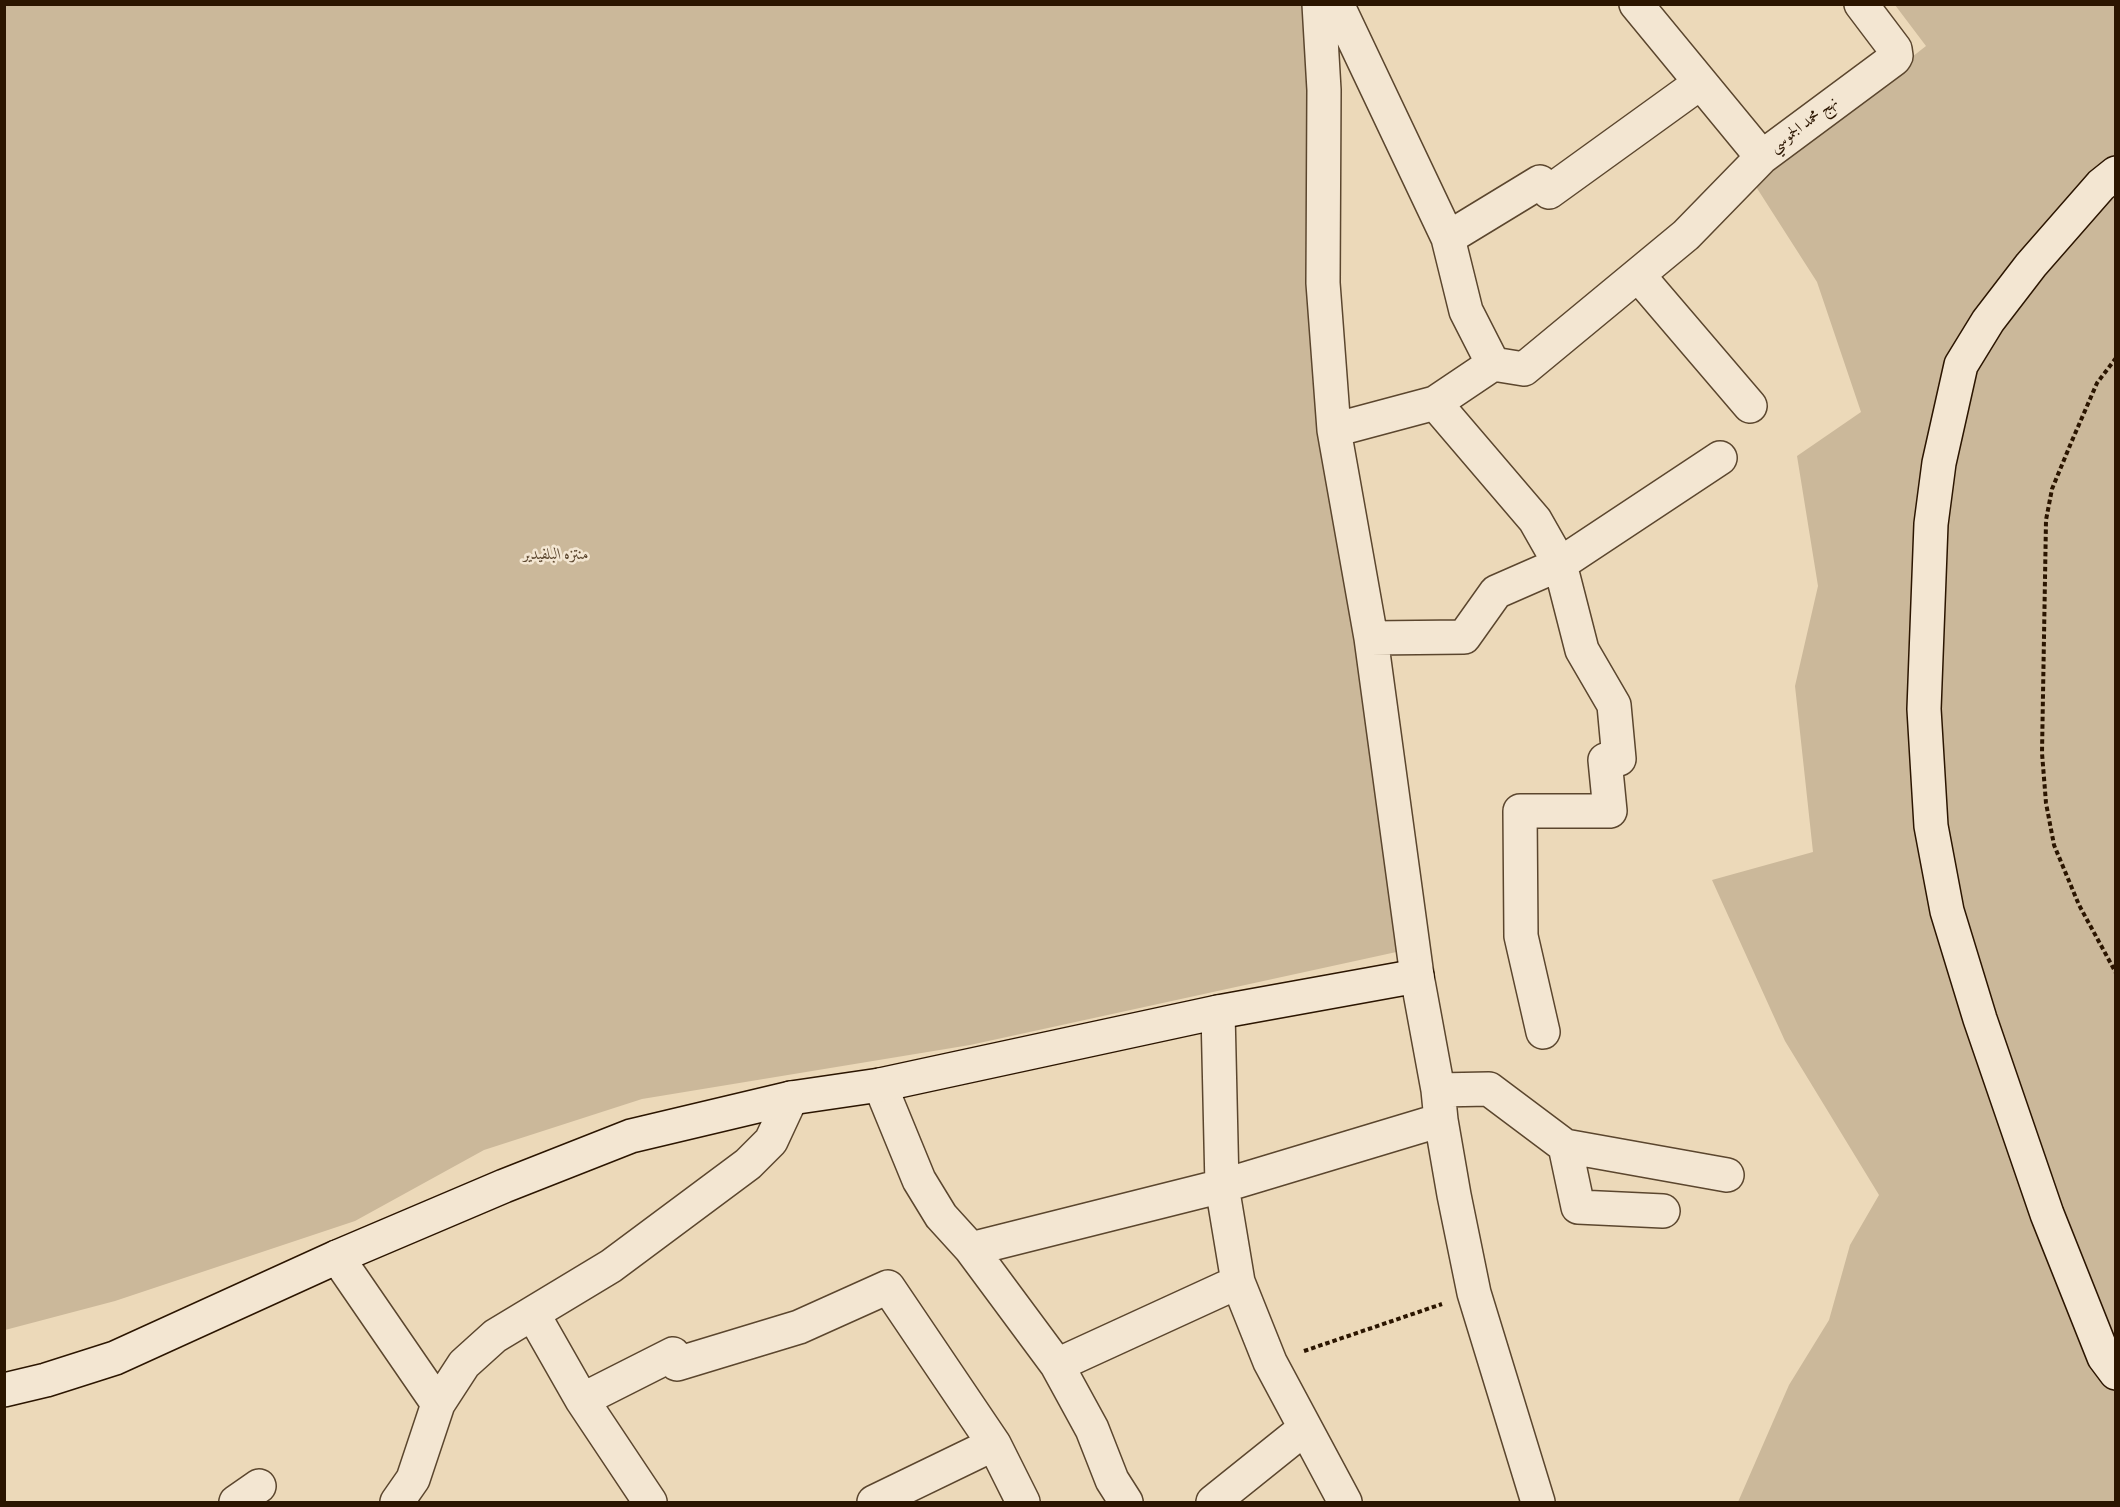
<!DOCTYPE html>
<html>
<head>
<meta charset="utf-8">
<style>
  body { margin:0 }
  #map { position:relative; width:2120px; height:1507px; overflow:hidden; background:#ecd9b9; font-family:Alegreya,serif }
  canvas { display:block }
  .frame { position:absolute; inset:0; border:6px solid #2b1500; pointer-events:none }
</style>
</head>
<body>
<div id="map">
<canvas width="2120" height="1507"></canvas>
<div class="frame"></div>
</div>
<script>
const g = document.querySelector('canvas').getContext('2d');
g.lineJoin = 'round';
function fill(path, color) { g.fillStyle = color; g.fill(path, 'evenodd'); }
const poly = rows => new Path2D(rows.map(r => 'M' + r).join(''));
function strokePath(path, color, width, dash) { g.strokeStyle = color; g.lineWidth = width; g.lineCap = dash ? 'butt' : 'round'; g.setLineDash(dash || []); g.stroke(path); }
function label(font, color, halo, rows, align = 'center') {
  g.font = font + ' Alegreya,Amiri,serif'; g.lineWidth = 5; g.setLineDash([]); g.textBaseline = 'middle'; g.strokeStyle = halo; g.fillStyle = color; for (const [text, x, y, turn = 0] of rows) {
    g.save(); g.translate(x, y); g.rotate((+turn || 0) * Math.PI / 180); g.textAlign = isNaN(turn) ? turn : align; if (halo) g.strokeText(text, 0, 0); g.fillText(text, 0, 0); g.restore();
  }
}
const green = poly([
  [5,5,1303,5,1308,90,1305,275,1326,465,1362,678,1401,951,970,1045,642,1099,484,1150,355,1221,115,1301,5,1330],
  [1895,5,2115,5,2115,1502,1738,1502,1789,1385,1829,1320,1850,1245,1879,1195,1785,1041,1712,880,1813,852,1795,686,1818,586,1797,456,1861,412,1817,282,1753,182,1926,46]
]);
const path = poly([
  [2116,358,2097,383,2071,443,2052,489,2046,520,2042,753,2046,803,2054,845,2079,905,2116,973],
  [1304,1351,1442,1304]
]);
const street = poly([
  [1319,4,1324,90,1323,283,1334,430,1371,638,1417,976,1438,1090,1441,1120,1454,1195,1474,1293,1538,1502],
  [1337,4,1448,238,1466,311,1493,364],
  [1636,4,1762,157],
  [1448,238,1540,182,1549,192,1700,83],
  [1638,275,1750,406],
  [1435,403,1493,364,1524,369,1686,235,1762,157,1894,59,1896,56,1895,49,1861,4],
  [1334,430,1435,403,1535,520,1560,564,1582,650,1614,705,1619,759,1605,760,1610,811,1520,811,1521,936,1543,1032],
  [1371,638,1464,637,1496,592,1560,564,1720,458],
  [1218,1012,1222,1186,1238,1282,1270,1362,1345,1502],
  [880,1085,919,1180,941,1216,971,1249,1057,1365,1092,1429,1112,1480,1126,1502],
  [1438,1090,1489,1089,1565,1146,1578,1207,1663,1211],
  [1565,1146,1727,1175],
  [971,1249,1222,1186,1441,1120],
  [337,1257,438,1404],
  [533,1314,582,1400,650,1502],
  [1057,1365,1238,1282],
  [582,1400,673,1354,677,1364,799,1327,888,1287,994,1444,1023,1502],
  [236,1502,259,1486],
  [397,1502,413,1479,438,1404,464,1364,495,1336,611,1266,748,1164,771,1141,791,1098],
  [874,1502,994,1444],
  [1213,1502,1304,1429]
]);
const secondary = poly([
  [2116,173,2101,185,2031,265,1988,321,1961,365,1939,463,1931,524,1924,709,1931,826,1947,911,1980,1019,2047,1214,2104,1357,2116,1373],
  [4,1390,46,1380,115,1358,337,1257,504,1186,631,1136,791,1098,880,1085,1218,1012,1417,976]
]);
const streetNames = [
  ["نهج محمد الجموسي",1804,125,-37]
];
const parkNames = [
  ["منتزه البلفيدير",556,555]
];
fill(green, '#cbb89a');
strokePath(street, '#5b462e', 36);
strokePath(secondary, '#2b1500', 36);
strokePath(path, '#2b1500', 4, [4.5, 3]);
strokePath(street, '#f3e6d2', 33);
strokePath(secondary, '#f3e6d2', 33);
label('16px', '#2b1500', '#f3e6d2', streetNames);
label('italic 16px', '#5b462e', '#f3e6d2', parkNames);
</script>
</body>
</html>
